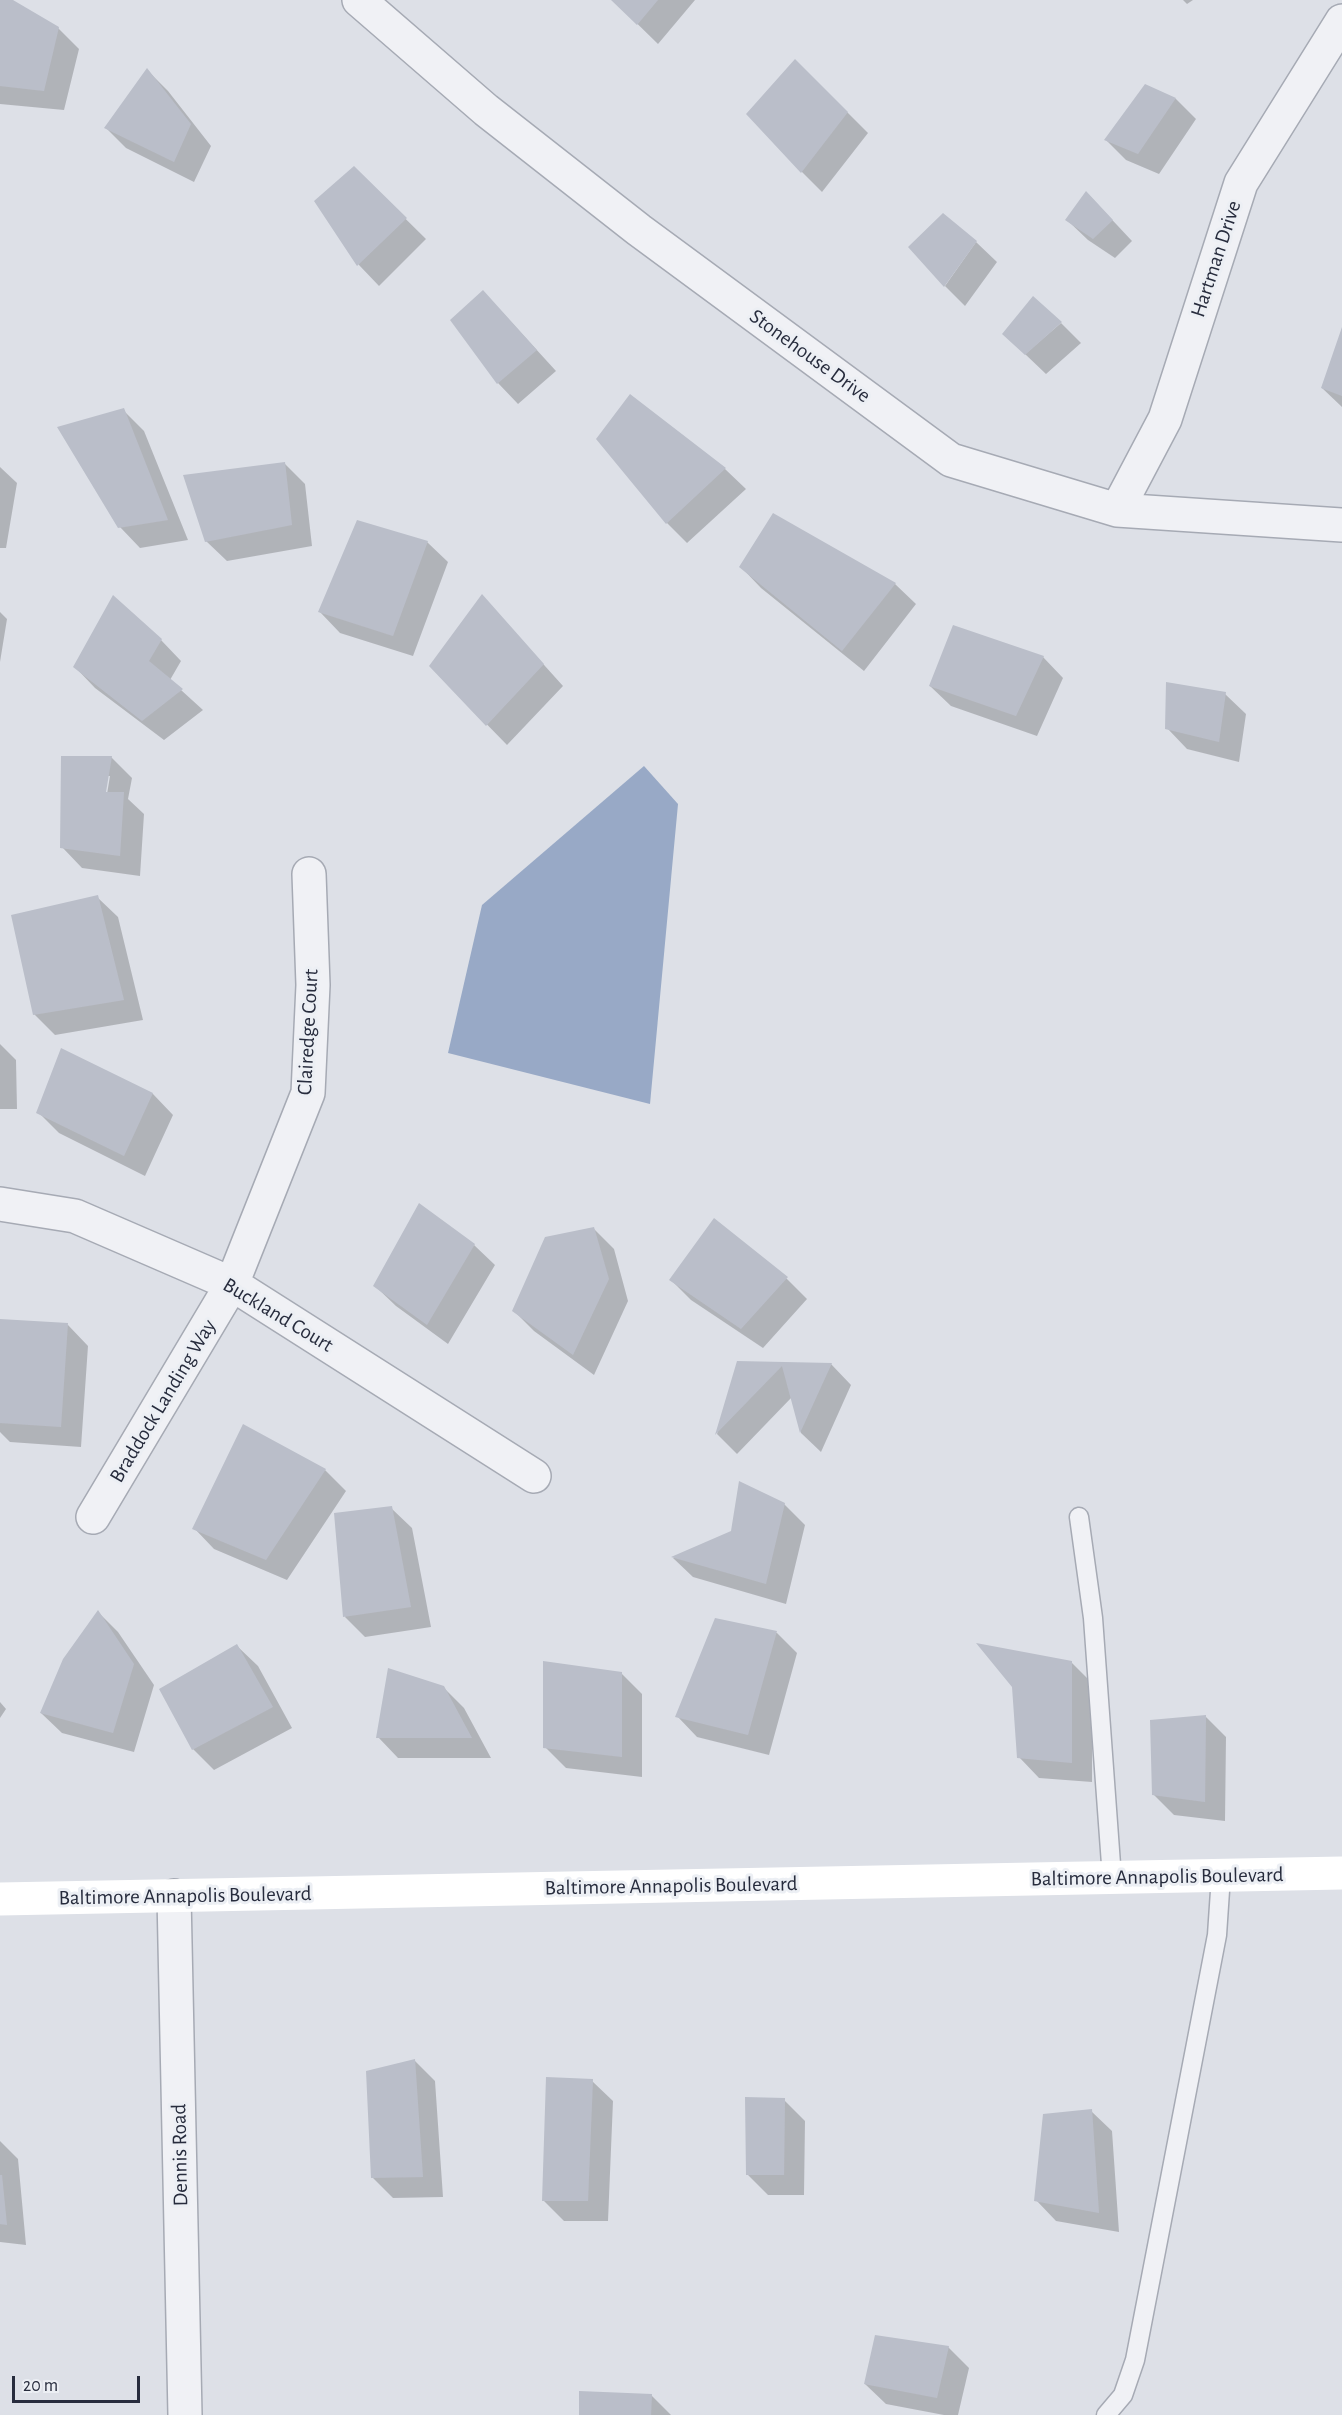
<!DOCTYPE html>
<html>
<head>
<meta charset="utf-8">
<style>
  body { margin:0 }
  #map { position:relative; width:1342px; height:2415px; overflow:hidden; background:#dde0e7; font-family:"Alegreya Sans",sans-serif }
  canvas { display:block }
  .scale { position:absolute; left:12px; top:2376px; width:128px; height:27px; box-sizing:border-box; border:3px solid #272c3d; border-top:0; padding-left:8px; font-size:18px; line-height:21px; white-space:nowrap; color:#272c3d; -webkit-text-stroke:4px #eceff4; paint-order:stroke }
</style>
</head>
<body>
<div id="map">
<canvas width="1342" height="2415"></canvas>
<div class="scale">20 m</div>
</div>
<script>
const g = document.querySelector('canvas').getContext('2d');
g.lineJoin = 'round';
function fill(path, color) { g.fillStyle = color; g.fill(path, 'evenodd'); }
const poly = rows => new Path2D(rows.map(r => 'M' + r).join(''));
function strokePath(path, color, width, dash) { g.strokeStyle = color; g.lineWidth = width; g.lineCap = dash ? 'butt' : 'round'; g.setLineDash(dash || []); g.stroke(path); }
function label(font, color, halo, rows, align = 'center') {
  g.font = font + ' "Alegreya Sans",sans-serif'; g.lineWidth = 6; g.setLineDash([]); g.textBaseline = 'middle'; g.strokeStyle = halo; g.fillStyle = color; for (const [text, x, y, turn = 0] of rows) {
    g.save(); g.translate(x, y); g.rotate((+turn || 0) * Math.PI / 180); g.textAlign = isNaN(turn) ? turn : align; if (halo) g.strokeText(text, 0, 0); g.fillText(text, 0, 0); g.restore();
  }
}
const water = poly([
  [644,766,678,804,650,1104,448,1053,482,905]
]);
const shadow = poly([
  [0,0,10,0,58,28,79,49,64,110,0,104],
  [613,0,695,0,658,44],
  [1183,0,1193,0,1187,4],
  [796,61,868,133,822,192,802,172],
  [147,70,168,91,211,146,194,182,126,148,106,128],
  [1145,86,1176,99,1196,119,1159,174,1126,160,1106,140],
  [354,168,426,239,379,286,359,265,316,201],
  [1087,193,1132,241,1115,258,1088,240,1067,220],
  [976,242,997,262,965,306,945,286],
  [503,313,556,371,518,404,498,383,452,320],
  [1061,323,1081,343,1046,374,1025,354],
  [1342,330,1342,407,1322,388],
  [631,396,725,469,746,489,687,543,667,523],
  [123,410,144,431,188,540,140,548,120,527],
  [284,463,305,484,312,546,227,561,206,541],
  [0,467,17,483,6,548,0,548],
  [427,542,448,562,413,656,340,633,320,612],
  [741,567,895,584,916,604,864,671,761,588],
  [482,596,563,686,507,745,430,666],
  [0,612,7,619,0,662],
  [161,640,181,661,170,680,203,710,164,740,95,688,75,667],
  [1043,657,1063,678,1037,736,951,706,930,686],
  [1225,694,1246,714,1239,762,1187,749,1167,728],
  [111,757,132,778,128,799,144,814,140,876,82,868,62,847],
  [107,776,110,776,106,800,103,800],
  [97,897,118,917,143,1020,55,1035,34,1014],
  [0,1044,16,1060,17,1109,0,1109],
  [62,1050,153,1094,173,1115,145,1176,59,1133,38,1112],
  [714,1220,787,1279,807,1299,763,1348,691,1300,671,1280],
  [593,1228,614,1249,628,1301,594,1375,534,1331,514,1311],
  [474,1245,495,1265,448,1344,396,1306,375,1286],
  [0,1320,68,1325,88,1346,81,1447,10,1442,0,1432],
  [738,1362,831,1364,851,1385,821,1452,801,1433,792,1397,737,1454,717,1434],
  [325,1470,346,1491,287,1580,214,1549,194,1528],
  [784,1504,805,1525,786,1604,693,1577,673,1558,733,1532],
  [391,1508,412,1528,431,1627,365,1637,345,1617],
  [98,1612,118,1632,154,1685,134,1752,62,1733,41,1713],
  [716,1620,777,1633,797,1653,769,1755,697,1737,677,1716],
  [237,1646,258,1666,292,1728,214,1770,193,1749],
  [1071,1662,1092,1683,1092,1782,1039,1778,1019,1757],
  [621,1673,642,1694,642,1777,566,1768,545,1747],
  [443,1687,464,1708,491,1758,398,1758,378,1737],
  [0,1702,6,1709,0,1718],
  [1206,1717,1226,1737,1225,1821,1174,1815,1153,1794],
  [414,2060,435,2081,443,2197,393,2198,373,2178],
  [592,2081,613,2101,608,2221,564,2221,544,2201],
  [784,2100,805,2121,804,2195,768,2195,747,2174],
  [1091,2111,1112,2131,1119,2232,1056,2221,1036,2200],
  [0,2141,18,2159,26,2245,0,2242],
  [948,2347,969,2368,958,2415,944,2415,886,2404,865,2384],
  [651,2395,671,2415,581,2415]
]);
const building = poly([
  [0,0,13,0,59,27,44,91,0,86],
  [611,0,658,0,637,25],
  [795,59,848,112,801,173,746,114],
  [147,68,191,124,174,162,104,128],
  [1145,84,1176,98,1138,154,1104,140],
  [354,166,407,218,357,266,314,201],
  [1086,191,1113,220,1093,239,1065,220],
  [943,213,977,241,944,287,908,247],
  [483,290,537,350,497,384,450,320],
  [1033,296,1062,322,1025,355,1002,334],
  [1342,327,1342,396,1321,388],
  [630,394,726,468,666,524,596,439],
  [124,408,168,520,118,528,57,427],
  [285,462,292,525,205,542,183,475],
  [773,513,896,583,842,651,739,567],
  [357,520,428,541,393,636,318,612],
  [482,594,544,664,486,726,429,666],
  [113,595,162,639,149,661,183,689,142,721,73,667],
  [953,625,1044,656,1016,716,929,686],
  [1166,682,1226,692,1219,742,1165,729],
  [61,756,112,756,106,792,124,792,120,856,60,848],
  [98,895,124,1000,33,1015,11,915],
  [61,1048,153,1093,124,1156,36,1113],
  [419,1203,475,1244,427,1325,373,1286],
  [714,1218,788,1277,741,1329,669,1280],
  [594,1227,609,1279,573,1355,512,1311,545,1237],
  [0,1319,68,1323,61,1427,0,1423],
  [737,1361,832,1363,800,1433,782,1366,715,1435],
  [243,1424,326,1469,266,1560,192,1529],
  [739,1481,785,1503,766,1584,671,1557,731,1531],
  [392,1506,411,1607,343,1617,334,1513],
  [98,1610,134,1664,113,1733,40,1713,63,1659],
  [715,1618,777,1631,748,1735,675,1717],
  [976,1643,1072,1661,1072,1763,1017,1758,1012,1687],
  [237,1644,273,1707,192,1750,159,1689],
  [543,1661,622,1672,622,1757,543,1748],
  [388,1668,444,1686,472,1738,376,1738],
  [1206,1715,1205,1802,1152,1795,1150,1720],
  [415,2059,423,2177,371,2178,366,2071],
  [546,2077,593,2079,588,2201,542,2201],
  [745,2097,785,2098,784,2175,746,2175],
  [1092,2109,1099,2213,1034,2201,1043,2114],
  [0,2175,2,2175,7,2225,0,2224],
  [875,2335,949,2346,937,2398,864,2384],
  [579,2391,652,2394,651,2415,579,2415]
]);
const service = poly([
  [1079,1517,1093,1618,1112,1878],
  [1106,2415,1123,2395,1135,2360,1217,1935,1221,1876]
]);
const minor = poly([
  [359,0,486,110,639,230,951,460,1117,510,1342,525],
  [1117,510,1165,419,1241,183,1342,21],
  [0,1204,75,1216,232,1284,534,1476],
  [93,1517,232,1284,308,1093,313,985,309,874],
  [174,1896,185,2415]
]);
const secondary = poly([
  [0,1899,1342,1873]
]);
const streetNames = [
  ["Hartman Drive",1216,259,-72],
  ["Stonehouse Drive",810,356,36],
  ["Clairedge Court",308,1032,-87],
  ["Buckland Court",278,1315,31],
  ["Braddock Landing Way",163,1401,-59],
  ["Baltimore Annapolis Boulevard",1157,1877,-1],
  ["Baltimore Annapolis Boulevard",671,1886,-1],
  ["Baltimore Annapolis Boulevard",185,1896,-1],
  ["Dennis Road",180,2155,-91]
];
fill(water, '#98a9c6');
fill(shadow, '#0003');
fill(building, '#babec9');
strokePath(service, '#a6aab4', 21);
strokePath(minor, '#a6aab4', 36);
strokePath(service, '#f0f1f5', 18);
strokePath(minor, '#f0f1f5', 33);
strokePath(secondary, '#fff', 33);
label('21px', '#272c3d', '#eceff4', streetNames);
</script>
</body>
</html>
